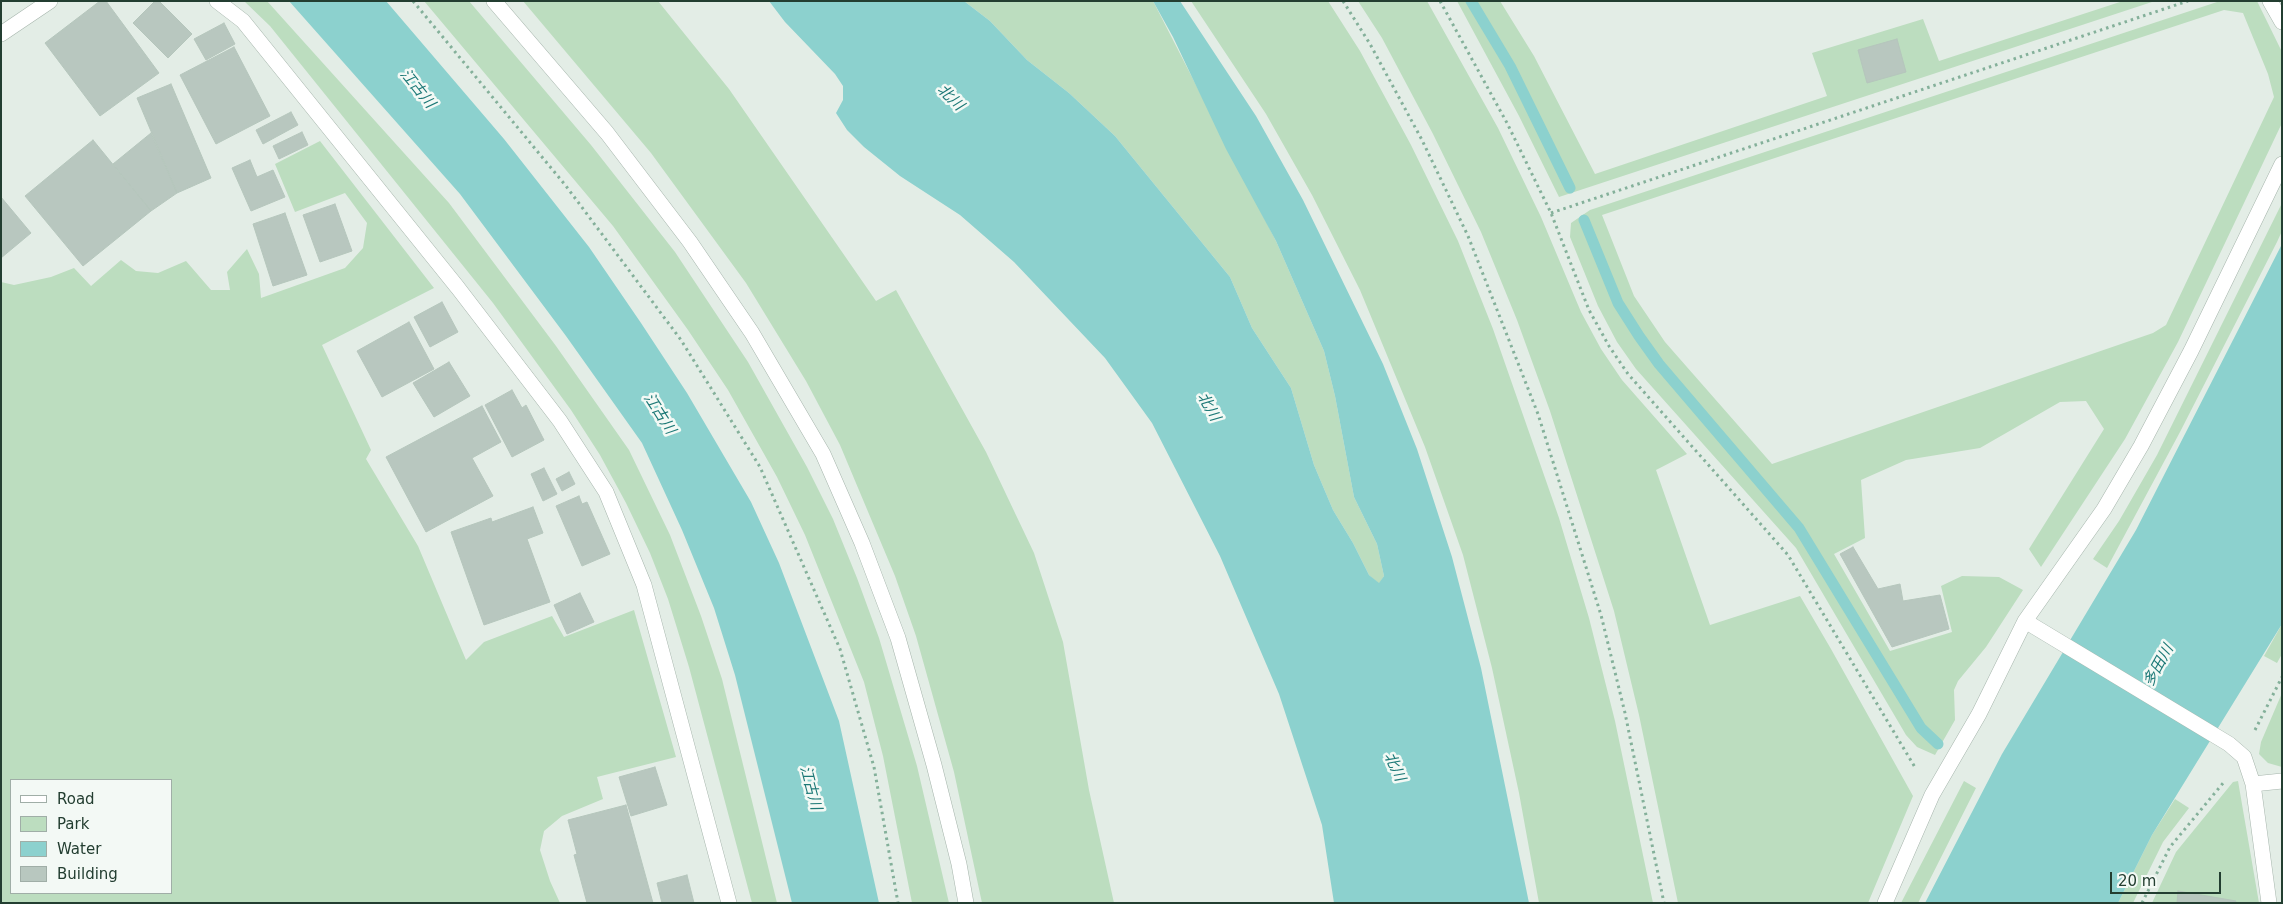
<!DOCTYPE html>
<html>
<head>
<meta charset="utf-8">
<style>
  body { margin:0 }
  #map { position:relative; width:2283px; height:904px; overflow:hidden; background:#e3ede6; font-family:"DejaVu Sans",sans-serif }
  canvas { display:block }
  .frame { position:absolute; inset:0; border:2px solid #233e31; pointer-events:none }
  .legend { position:absolute; left:10px; top:779px; width:162px; height:115px; box-sizing:border-box; background:#f3f9f5; border:1px solid #a0aea7; margin:0; padding:6px 9px; list-style:none; font-size:15px; color:#233e31 }
  .legend li { display:flex; align-items:center; gap:10px; height:25px }
  .legend b { width:25px; border:1px solid #a0aea7 }
  .scale { position:absolute; left:2110px; top:872px; width:111px; height:22px; box-sizing:border-box; border:2px solid #233e31; border-top:0; padding-left:6px; font-size:15px; line-height:18px; white-space:nowrap; color:#233e31; -webkit-text-stroke:4px #f3f9f5; paint-order:stroke }
</style>
</head>
<body>
<div id="map">
<canvas width="2283" height="904"></canvas>
<div class="frame"></div>
<ul class="legend">
<li><b style="height:6px;background:#fff"></b>Road</li>
<li><b style="height:14px;background:#bcddbf"></b>Park</li>
<li><b style="height:14px;background:#8cd1ce"></b>Water</li>
<li><b style="height:14px;background:#b8c7bf"></b>Building</li>
</ul>
<div class="scale">20 m</div>
</div>
<script>
const g = document.querySelector('canvas').getContext('2d');
g.lineJoin = 'round';
function fill(path, color) { g.fillStyle = color; g.fill(path, 'evenodd'); }
const poly = rows => new Path2D(rows.map(r => 'M' + r).join(''));
function strokePath(path, color, width, dash) { g.strokeStyle = color; g.lineWidth = width; g.lineCap = dash ? 'butt' : 'round'; g.setLineDash(dash || []); g.stroke(path); }
function label(font, color, halo, rows, align = 'center') {
  g.font = font + ' "DejaVu Sans","Noto Sans JP",sans-serif'; g.lineWidth = 5; g.setLineDash([]); g.textBaseline = 'middle'; g.strokeStyle = halo; g.fillStyle = color; for (const [text, x, y, turn = 0] of rows) {
    g.save(); g.translate(x, y); g.rotate((+turn || 0) * Math.PI / 180); g.textAlign = isNaN(turn) ? turn : align; if (halo) g.strokeText(text, 0, 0); g.fillText(text, 0, 0); g.restore();
  }
}
const green = poly([
  [244,1,267,1,449,203,556,346,629,450,670,535,701,616,722,679,777,903,752,903,689,667,668,599,650,553,626,503,600,455,571,410,493,303,270,26],
  [424,1,469,1,591,145,675,252,748,362,807,467,833,519,857,578,879,638,917,766,949,903,912,903,883,756,864,682,805,535,777,477,728,390,688,330,613,226],
  [523,1,658,1,729,89,876,301,896,290,986,452,1034,553,1063,642,1089,790,1114,903,982,903,954,772,916,636,895,576,840,445,806,381,746,283,651,153],
  [964,1,1153,1,1276,241,1324,351,1335,396,1354,497,1377,544,1384,576,1379,584,1369,575,1353,543,1333,510,1314,465,1291,388,1252,328,1230,277,1115,136,1069,93,1027,60,990,21],
  [1191,1,1328,1,1360,51,1411,145,1458,241,1493,329,1559,518,1589,618,1615,721,1653,903,1539,903,1519,793,1492,668,1463,555,1425,447,1360,290,1312,195,1266,114],
  [1358,1,1427,1,1498,128,1541,217,1581,312,1601,349,1622,380,1687,454,1656,470,1710,625,1800,596,1831,649,1913,796,1868,903,1678,903,1639,715,1614,611,1550,411,1517,320,1481,232,1433,134,1382,38],
  [1457,1,1500,1,1534,56,1595,174,1827,96,1812,53,1923,19,1939,61,2123,1,2155,1,1559,197,1519,116],
  [2220,1,2257,1,2282,52,2282,123,2178,342,2125,439,2041,567,2029,549,2104,429,2086,401,2060,402,1980,448,1906,460,1861,480,1865,538,1834,554,1890,651,1952,632,1941,586,1962,576,1999,577,2023,590,1986,647,1958,681,1954,690,1955,720,1935,755,1917,747,1906,735,1796,548,1636,369,1617,342,1598,306,1570,237,1571,223,1590,210],
  [2224,10,2243,13,2268,74,2274,97,2166,325,2153,333,1772,464,1665,342,1634,296,1602,215],
  [320,141,434,288,322,345,371,450,366,459,418,546,466,660,484,642,552,616,564,637,634,610,676,757,597,777,603,799,562,816,544,831,540,850,550,881,560,903,1,903,1,282,14,285,51,277,74,268,91,286,121,260,136,271,158,273,186,261,211,290,230,290,227,272,247,249,259,274,261,298,345,268,363,248,367,223,345,193,295,212,275,164],
  [11,780,171,780,171,893,11,893],
  [2282,203,2282,231,2277,242,2180,432,2107,568,2093,559,2119,521,2157,455],
  [2282,624,2282,654,2277,663,2264,656],
  [2282,693,2282,767,2268,763,2259,754,2261,742],
  [1964,781,1976,788,1918,903,1901,903],
  [2238,781,2259,903,2152,903,2176,852,2233,782],
  [2175,799,2189,808,2163,842,2133,903,2118,903,2152,835]
]);
const water = poly([
  [289,1,386,1,504,139,589,247,641,323,687,393,751,502,779,563,839,721,879,903,792,903,735,675,714,608,682,530,642,443,566,336,460,194],
  [769,1,964,1,990,21,1027,60,1069,93,1115,136,1230,277,1252,328,1291,388,1314,465,1333,510,1353,543,1369,575,1379,583,1384,576,1377,544,1354,497,1335,396,1324,351,1276,241,1226,149,1173,37,1153,1,1180,1,1256,116,1303,200,1383,364,1417,449,1452,557,1481,668,1529,903,1334,903,1322,825,1279,694,1220,556,1152,423,1105,358,1014,262,960,215,900,176,864,147,847,130,836,113,843,100,843,86,835,74,785,22],
  [2282,244,2282,624,2152,835,2118,903,1925,903,2002,754,2136,530]
]);
const stream = poly([
  [1471,1,1510,66,1570,188],
  [1584,220,1618,303,1639,336,1659,364,1799,528,1921,728,1938,744]
]);
const building = poly([
  [100,1,106,1,159,73,100,116,45,43,100,1],
  [155,1,159,1,192,34,168,58,133,23,155,1],
  [224,23,235,44,206,60,194,39,224,23],
  [1897,39,1906,72,1867,83,1858,50,1897,39],
  [234,47,270,116,216,144,180,75,234,47],
  [171,84,211,178,177,193,137,98,171,84],
  [291,112,298,125,263,144,256,130,291,112],
  [302,132,308,145,279,159,273,146,302,132],
  [151,133,177,193,151,211,113,164,151,133],
  [93,140,151,211,83,266,25,196,93,140],
  [250,160,257,177,273,170,285,197,251,211,232,168,250,160],
  [1,197,31,233,1,258,1,197],
  [335,204,352,251,320,262,303,215,335,204],
  [285,213,307,275,273,286,253,224,285,213],
  [442,302,458,332,430,347,414,317,442,302],
  [409,322,434,369,382,397,357,351,409,322],
  [449,362,470,396,434,417,413,383,449,362],
  [512,390,522,408,526,405,544,440,512,457,485,405,512,390],
  [482,406,501,442,472,458,493,496,426,532,386,457,482,406],
  [544,468,557,494,543,501,531,474,544,468],
  [569,472,575,484,562,491,556,479,569,472],
  [579,496,582,504,587,502,610,554,582,566,556,506,579,496],
  [533,507,543,533,527,539,550,602,484,625,451,532,491,518,492,522,533,507],
  [1853,547,1878,589,1900,584,1903,601,1940,595,1949,629,1892,647,1840,554,1853,547],
  [580,593,594,622,567,634,554,605,580,593],
  [655,767,667,805,631,816,619,777,655,767],
  [626,805,653,903,587,903,574,855,577,854,568,820,626,805],
  [687,875,694,903,662,903,657,883,687,875],
  [2178,891,2236,901,2235,903,2177,903,2178,891]
]);
const path = poly([
  [413,1,566,186,681,340,760,467,840,649,874,767,898,903],
  [1343,1,1370,44,1422,140,1468,236,1538,414,1601,615,1625,713,1664,903],
  [1440,1,1507,123,1551,213,1589,310,1609,346,1628,374,1788,555,1916,769],
  [1551,213,2188,1],
  [2255,730,2282,677],
  [2142,903,2170,847,2224,782]
]);
const minor = poly([
  [217,1,243,21,458,288,560,421,606,492,644,585,729,903],
  [494,1,607,133,690,242,752,333,823,454,862,543,898,638,934,765,959,864,966,903],
  [2270,1,2282,22],
  [1,34,50,1],
  [2025,621,2229,744,2244,757,2253,784,2282,781],
  [2253,784,2269,903],
  [1885,903,1932,795,1979,714,2025,621,2104,509,2141,446,2191,351,2282,164]
]);
const waterNames = [
  ["江古川",417,89,51],
  ["北川",950,98,44],
  ["北川",1208,407,60],
  ["江古川",659,414,57],
  ["多田川",2159,666,-61],
  ["北川",1394,767,66],
  ["江古川",810,788,75]
];
fill(green, '#bcddbf');
fill(water, '#8cd1ce');
strokePath(stream, '#8cd1ce', 11);
fill(building, '#b8c7bf');
strokePath(building, '#b5c6bc', 1);
strokePath(minor, '#a6b5ac', 16);
strokePath(path, '#84b09a', 3, [2.5, 4]);
strokePath(minor, '#fff', 15);
label('italic 15px', '#1d7977', '#f3f9f5', waterNames);
</script>
</body>
</html>
